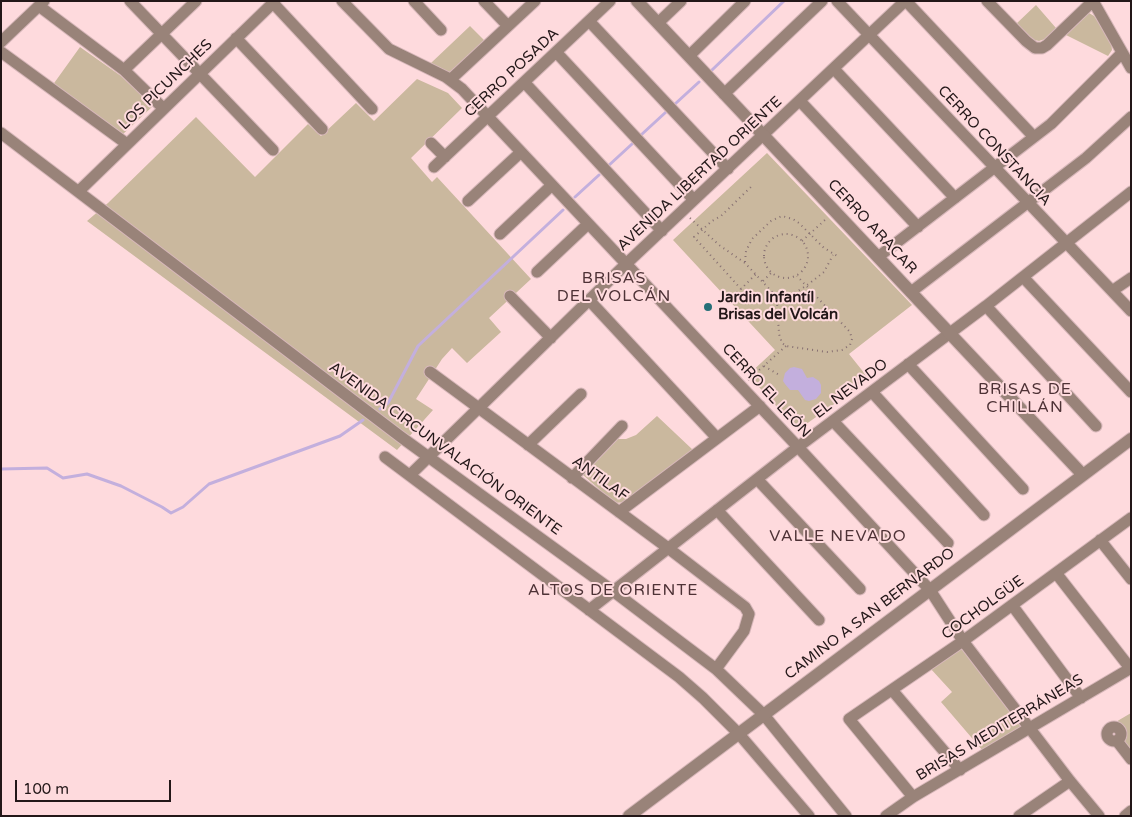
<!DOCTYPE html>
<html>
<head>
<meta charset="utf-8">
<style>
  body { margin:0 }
  #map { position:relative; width:1132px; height:817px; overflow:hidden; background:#fedadd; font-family:"Varela Round",sans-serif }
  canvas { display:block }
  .frame { position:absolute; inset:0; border:2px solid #231718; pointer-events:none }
  .scale { position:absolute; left:15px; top:780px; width:156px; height:22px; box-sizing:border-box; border:2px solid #231718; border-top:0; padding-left:6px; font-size:15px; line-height:18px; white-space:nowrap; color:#231718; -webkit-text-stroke:4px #fedadd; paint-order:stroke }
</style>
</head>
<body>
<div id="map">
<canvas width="1132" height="817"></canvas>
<div class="frame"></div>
<div class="scale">100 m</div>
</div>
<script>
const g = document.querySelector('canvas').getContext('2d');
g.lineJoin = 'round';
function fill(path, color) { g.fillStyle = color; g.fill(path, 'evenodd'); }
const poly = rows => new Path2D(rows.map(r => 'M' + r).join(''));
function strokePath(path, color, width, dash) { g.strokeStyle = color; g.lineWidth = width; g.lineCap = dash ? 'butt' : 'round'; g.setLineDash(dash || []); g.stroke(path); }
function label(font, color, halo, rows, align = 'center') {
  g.font = font + ' "Varela Round",sans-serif'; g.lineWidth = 4; g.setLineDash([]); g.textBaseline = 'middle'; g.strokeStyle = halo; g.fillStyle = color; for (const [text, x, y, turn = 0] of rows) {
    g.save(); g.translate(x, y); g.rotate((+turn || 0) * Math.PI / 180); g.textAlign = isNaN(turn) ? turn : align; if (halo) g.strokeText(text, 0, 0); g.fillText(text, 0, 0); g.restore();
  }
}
const green = poly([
  [1036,5,1056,28,1045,39,1039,41,1030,39,1016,24],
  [1089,13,1094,16,1111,41,1112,50,1108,56,1066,35],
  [470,26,485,41,450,74,431,63],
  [80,47,121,76,153,106,122,135,52,86],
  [417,79,448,93,462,108,411,158,432,182,437,177,531,279,489,318,501,332,467,363,452,348,442,359,416,399,433,410,397,450,87,221,108,203,196,117,255,177,308,124,321,136,356,103,374,121],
  [767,153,912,305,849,354,869,379,798,430,748,375,775,350,673,240],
  [657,416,693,450,626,502,615,503,583,475,618,439,626,439,636,435],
  [962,646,1026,726,983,751,941,702,952,692,930,668],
  [1131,713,1131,752,1122,742,1125,732,1121,726,1114,723]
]);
const water = poly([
  [794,367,802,369,807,378,813,377,819,381,821,385,821,393,816,399,809,401,805,400,798,390,790,390,785,384,783,381,785,373,790,368]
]);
const stream = poly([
  [712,70,784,1],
  [675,104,699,82],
  [641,135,666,112],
  [607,167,632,144],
  [575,197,599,175],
  [380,409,388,403,418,346,563,210],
  [1,469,47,468,63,478,87,474,121,486,162,507,171,513,183,507,209,484,340,436,363,420]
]);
const path = poly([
  [690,218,719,245,745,263,773,293,777,302,779,334,782,343,786,346,827,352,842,350,850,345,852,339,850,332,797,276],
  '764 256a22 22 0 1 1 44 0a22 22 0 1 1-44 0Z',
  [802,241,826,219],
  [745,262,746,251,752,239,771,221,782,216,793,219,799,223,824,248,839,257],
  [763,281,771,273],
  [741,289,694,237,712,221,721,216,753,185],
  [776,299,786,298,806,286,824,272,833,255],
  [730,300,756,274],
  [764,366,781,376],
  [748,380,786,346]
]);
const minor = poly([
  [130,1,273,150],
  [342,1,389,49,446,77,462,89,798,447,930,590,963,641,1070,781,1099,816],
  [414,1,441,30],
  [484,1,508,26],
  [837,1,1131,311],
  [906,1,1034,137],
  [987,1,1026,41,1035,48,1042,48,1047,45,1093,1],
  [1093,1,1131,68],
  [273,3,372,109],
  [39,6,124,70,163,108],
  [589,21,728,169],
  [658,23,681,1],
  [236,38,322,129],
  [1,42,44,1],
  [1,52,127,144],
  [556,52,694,200],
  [689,56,745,1],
  [834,69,955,198],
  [124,70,196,1],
  [450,80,535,1],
  [524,82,662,231],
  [724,94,822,1],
  [800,101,918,227],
  [1,133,401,437,613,591,716,669,764,715,846,816],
  [431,143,445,157],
  [434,167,610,1],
  [79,191,275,1],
  [468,201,521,152],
  [500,234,552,185],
  [878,257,1051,124,1122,53],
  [537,272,588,224],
  [1023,277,1131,392],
  [1112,291,1131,278],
  [911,292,1086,158,1131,117],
  [510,296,551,338],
  [589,300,717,438],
  [986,306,1096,426],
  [908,364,1023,489],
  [430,372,668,548,745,607,749,614,744,631,716,669],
  [872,392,984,515],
  [833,421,948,543],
  [528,445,581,394],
  [385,457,679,677,703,698,739,734,809,816],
  [410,475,626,264,905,1],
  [572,478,622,426],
  [757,479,860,589],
  [717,510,819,620],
  [619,512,760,406],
  [1100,540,1131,579],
  [1056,573,1130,668],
  [1012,605,1081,698],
  [589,610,798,447,986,306,1131,192],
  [892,690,960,770],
  '1107 734a7 7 0 1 1 14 0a7 7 0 1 1-14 0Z',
  [1117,741,1131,759],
  [913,797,849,719,963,641,1131,518],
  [886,816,913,797,1131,668],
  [1019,816,1070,781],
  [1125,816,1131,811]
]);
const tertiary = poly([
  [637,1,1083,475],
  [629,816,1131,439]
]);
const markers = [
  [708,307,5,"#256f77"]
];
const streetNames = [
  ["CERRO POSADA",512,73,-43],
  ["LOS PICUNCHES",166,85,-44],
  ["CERRO CONSTANCIA",994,146,47],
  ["AVENIDA LIBERTAD ORIENTE",700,174,-43],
  ["CERRO ARACAR",872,227,47],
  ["EL NEVADO",851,389,-37],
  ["CERRO EL LEÓN",766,391,47],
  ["AVENIDA CIRCUNVALACIÓN ORIENTE",445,449,36],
  ["ANTILAF",600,479,36],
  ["COCHOLGÜE",983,608,-36],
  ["CAMINO A SAN BERNARDO",870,614,-37],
  ["BRISAS MEDITERRÁNEAS",1000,728,-31]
];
const poiNames = [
  ["Jardin Infantíl",718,298],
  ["Brisas del Volcán",718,315]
];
const neighbourhoodNames = [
  ["BRISAS",614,279],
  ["DEL VOLCÁN",614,297],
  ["BRISAS DE",1025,390],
  ["CHILLÁN",1025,408],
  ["VALLE NEVADO",838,537],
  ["ALTOS DE ORIENTE",613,591]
];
fill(green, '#cab89e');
fill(water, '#c3afdd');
strokePath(stream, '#c3afdd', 3);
strokePath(minor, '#d7b7ba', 13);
strokePath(tertiary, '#d7b7ba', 14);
strokePath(path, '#877072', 2, [1, 4]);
strokePath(minor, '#998379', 11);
strokePath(tertiary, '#998379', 12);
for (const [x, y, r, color] of markers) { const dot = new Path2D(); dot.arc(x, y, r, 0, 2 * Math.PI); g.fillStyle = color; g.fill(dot); strokePath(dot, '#fedadd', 2); }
label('15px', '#231718', '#fedadd', streetNames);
label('bold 15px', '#231718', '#fedadd', poiNames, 'left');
g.letterSpacing = '1px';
label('16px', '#4e3236', '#fedadd', neighbourhoodNames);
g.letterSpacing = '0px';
</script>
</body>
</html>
